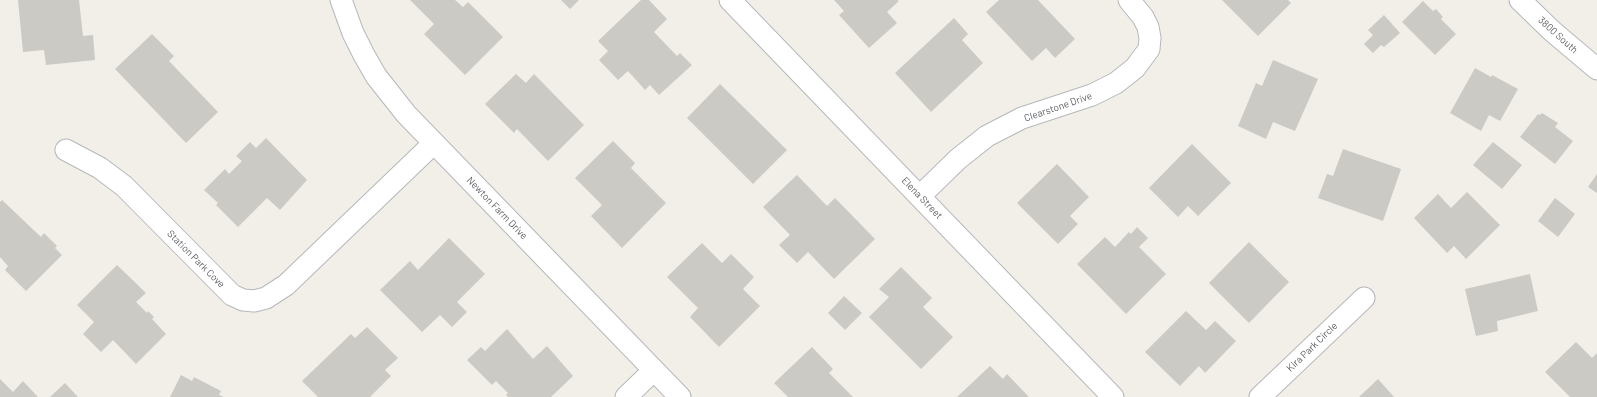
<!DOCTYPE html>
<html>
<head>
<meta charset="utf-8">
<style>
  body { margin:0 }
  canvas { display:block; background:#f1efe8 }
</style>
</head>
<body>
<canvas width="1597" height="397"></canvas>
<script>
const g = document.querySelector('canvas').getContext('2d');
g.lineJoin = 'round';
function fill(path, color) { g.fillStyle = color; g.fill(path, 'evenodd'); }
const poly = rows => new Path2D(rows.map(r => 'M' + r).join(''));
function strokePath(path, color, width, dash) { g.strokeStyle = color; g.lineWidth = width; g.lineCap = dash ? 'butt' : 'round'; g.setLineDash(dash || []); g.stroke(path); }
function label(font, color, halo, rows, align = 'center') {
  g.font = font + ' Barlow,sans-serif'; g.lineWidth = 3; g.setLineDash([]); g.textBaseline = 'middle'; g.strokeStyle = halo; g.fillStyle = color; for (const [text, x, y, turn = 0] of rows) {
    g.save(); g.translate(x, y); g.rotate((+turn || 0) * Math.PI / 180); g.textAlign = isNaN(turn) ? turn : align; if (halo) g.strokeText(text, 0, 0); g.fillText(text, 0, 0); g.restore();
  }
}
const building = poly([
  [18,0,79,0,83,36,93,35,95,60,46,65,44,50,23,52],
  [410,0,455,0,463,7,468,2,503,37,465,75,424,34,434,24],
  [561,0,579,0,570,9],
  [641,0,649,0,667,19,654,32,677,56,680,53,692,65,659,95,650,85,645,90,628,71,618,80,599,60,608,51,598,41],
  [834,0,897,0,899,1,887,12,897,23,869,48,839,15,844,11],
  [999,0,1038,0,1075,39,1055,58,1046,48,1032,61,986,12],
  [1222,0,1288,0,1291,3,1258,36],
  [1423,1,1433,11,1436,9,1443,17,1441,19,1456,34,1435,55,1402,22],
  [1384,15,1400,33,1384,47,1381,45,1373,53,1364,44,1373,35,1368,30],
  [954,18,968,34,962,40,983,63,931,112,895,73],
  [152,34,174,56,169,61,218,112,186,143,115,69],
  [1273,60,1318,79,1295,131,1273,122,1266,139,1238,126,1256,83,1262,86],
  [1475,68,1491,77,1492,75,1518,89,1500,121,1489,115,1481,131,1450,113],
  [516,74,526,83,534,74,584,125,548,161,517,129,514,133,485,104],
  [720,84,787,150,753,184,687,118],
  [1542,113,1558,123,1555,127,1573,141,1555,164,1520,137,1538,114,1540,115],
  [266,138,307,180,280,210,267,198,238,227,216,205,218,203,204,190,225,169,229,174,242,161,236,156,250,142,256,148],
  [613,141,635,163,631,168,666,203,622,248,591,216,602,205,575,178],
  [1493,142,1522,165,1502,189,1473,165],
  [1192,144,1231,183,1198,216,1188,206,1178,217,1149,188],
  [1343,149,1401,169,1383,221,1318,198,1327,174,1333,176],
  [1057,164,1089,197,1070,216,1078,224,1058,244,1017,203],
  [1597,174,1597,193,1588,187],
  [797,175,827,206,835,198,875,239,834,279,808,252,797,263,779,245,790,235,763,207],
  [1467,192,1500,225,1466,259,1454,246,1447,253,1414,218,1438,194,1451,208],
  [1555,198,1575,214,1558,237,1538,221],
  [2,200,41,237,44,233,57,246,55,248,62,255,26,291,5,270,8,266,0,257,0,202],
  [1137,227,1148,238,1139,247,1166,274,1126,314,1077,264,1105,237,1115,247,1129,232,1131,234],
  [449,238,485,274,457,302,467,312,452,327,440,315,422,332,380,290,410,261,418,270],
  [1249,242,1289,282,1249,323,1209,283],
  [702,243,722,263,731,254,754,277,743,289,760,306,719,347,690,317,698,308,667,277],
  [117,265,146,293,136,302,147,313,148,311,154,317,152,319,166,334,136,364,113,340,101,352,83,334,94,322,77,305],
  [901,267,932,298,923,307,953,337,921,369,869,317,889,297,879,289],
  [1530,274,1538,311,1497,321,1498,331,1476,336,1465,289],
  [844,296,862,313,845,330,828,313],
  [1186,311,1206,330,1215,321,1236,341,1205,373,1199,366,1180,386,1145,352],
  [367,327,398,358,385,370,391,376,370,397,318,397,302,381,351,334,355,338],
  [507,329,533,359,547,346,573,376,551,397,508,397,506,395,508,393,496,381,492,385,467,360,481,347,485,351],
  [1576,342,1592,358,1597,353,1597,397,1570,397,1545,372],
  [812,347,833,369,829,373,853,397,788,397,774,383],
  [990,366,1003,379,1007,374,1029,397,957,397],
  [181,375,192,381,194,377,221,391,219,395,224,397,170,397],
  [0,379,13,392,23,381,38,397,0,397],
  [1378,379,1394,397,1359,397],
  [65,383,78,397,50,397]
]);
const street = poly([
  [341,0,353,33,364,55,376,76,406,114,680,397],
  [730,0,1113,397],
  [1520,0,1552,31,1597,69],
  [66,150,100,168,124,186,232,295,243,300,254,301,266,298,286,285,434,143],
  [920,196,958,159,987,136,1022,118,1092,95,1116,83,1135,68,1149,49,1150,38,1148,27,1143,17,1129,0],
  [626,397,654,370],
  [1260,397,1364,298]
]);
const streetNames = [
  ["3800 South",1558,35,42],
  ["Clearstone Drive",1058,107,-19],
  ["Elena Street",922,198,46],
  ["Newton Farm Drive",497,208,46],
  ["Station Park Cove",196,259,45],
  ["Kira Park Circle",1312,347,-44]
];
fill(building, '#cccac5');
strokePath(street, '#b5b8bc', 23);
strokePath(street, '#fff', 21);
label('10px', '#5f6368', '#fff', streetNames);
</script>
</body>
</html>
